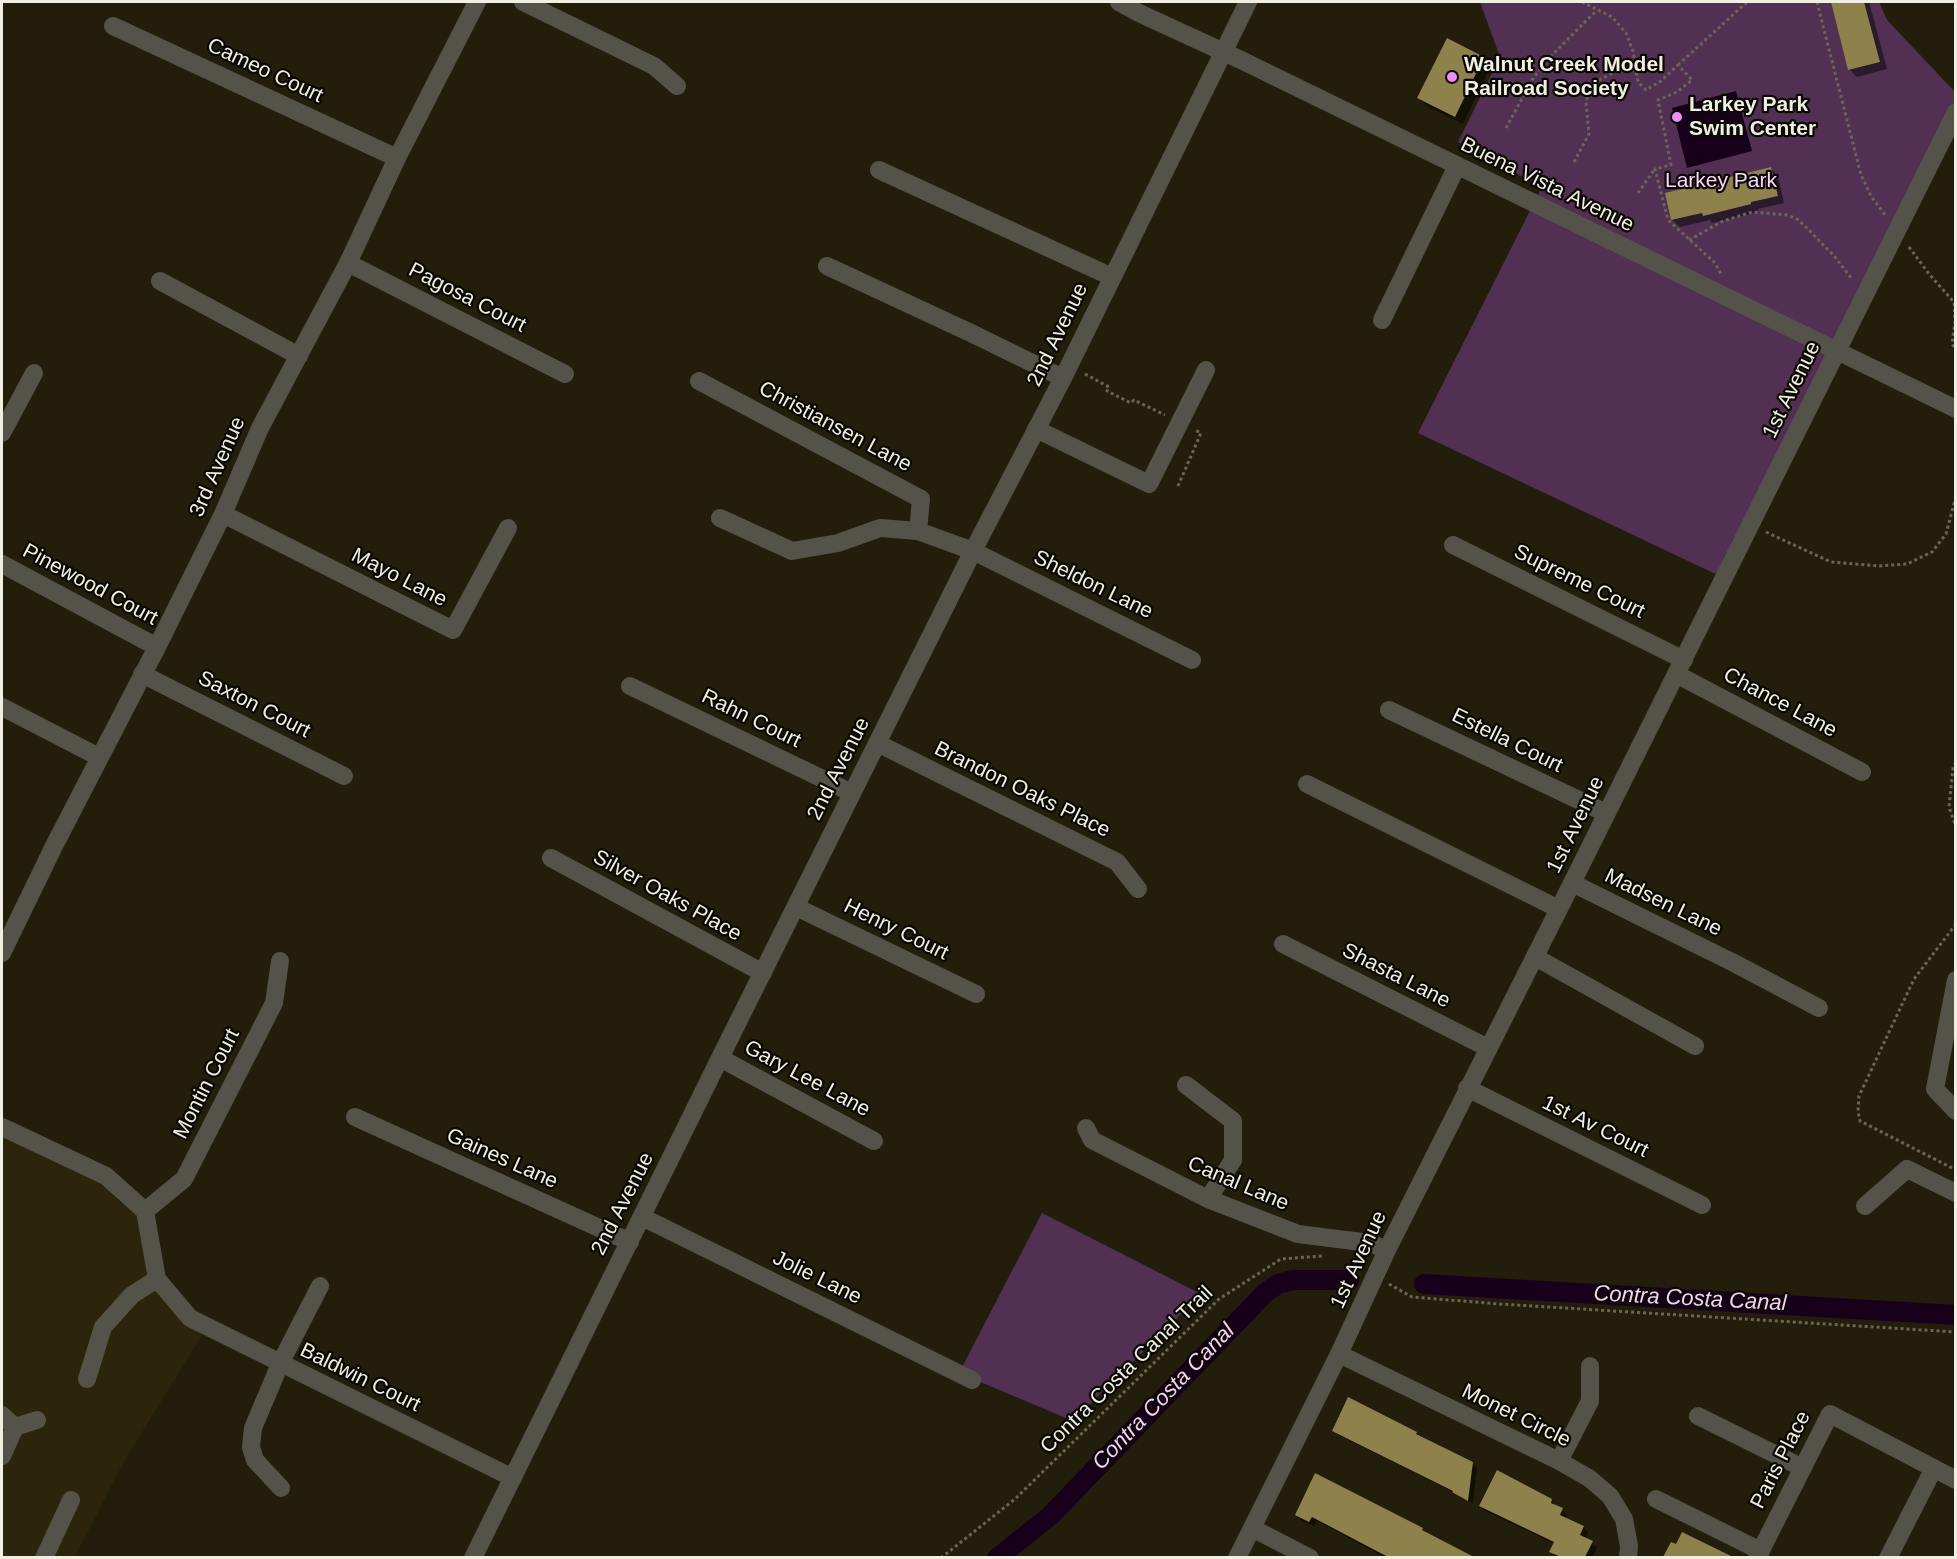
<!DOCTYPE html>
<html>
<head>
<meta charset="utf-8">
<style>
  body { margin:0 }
  #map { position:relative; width:1957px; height:1559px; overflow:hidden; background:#231e0b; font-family:Arial,sans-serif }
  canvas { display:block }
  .frame { position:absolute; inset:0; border:3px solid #f1eee2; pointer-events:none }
</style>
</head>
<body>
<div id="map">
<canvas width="1957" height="1559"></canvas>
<div class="frame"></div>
</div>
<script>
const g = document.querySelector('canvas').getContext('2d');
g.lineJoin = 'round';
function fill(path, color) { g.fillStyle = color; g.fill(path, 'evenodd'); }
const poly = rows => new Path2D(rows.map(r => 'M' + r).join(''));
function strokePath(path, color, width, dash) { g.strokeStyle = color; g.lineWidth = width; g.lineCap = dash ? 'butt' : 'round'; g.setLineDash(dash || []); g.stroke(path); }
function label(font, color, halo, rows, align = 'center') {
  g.font = font + ' Arial,sans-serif'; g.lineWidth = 4.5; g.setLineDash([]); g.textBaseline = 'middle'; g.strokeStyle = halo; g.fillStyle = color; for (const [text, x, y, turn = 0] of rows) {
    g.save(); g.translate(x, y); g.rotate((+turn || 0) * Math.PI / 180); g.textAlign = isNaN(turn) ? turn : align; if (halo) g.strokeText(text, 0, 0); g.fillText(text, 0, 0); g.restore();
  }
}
const built = poly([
  [2,1127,106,1176,145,1211,157,1279,207,1327,123,1463,75,1557,2,1558]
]);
const green = poly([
  [1480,2,1879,2,1887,20,1955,92,1955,112,1724,578,1418,433,1542,187,1458,142,1500,57],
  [1042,1213,1201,1294,1073,1421,959,1373]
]);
const water = poly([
  [1736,91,1752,151,1687,168,1672,108]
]);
const shadow = poly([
  [1832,2,1869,2,1887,69,1857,77,1849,69],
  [1447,40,1484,59,1491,66,1463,124,1426,106,1419,98],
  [1770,168,1778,176,1784,203,1758,209,1758,212,1743,216,1712,223,1710,220,1680,227,1672,220],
  [1334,1430,1416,1433,1420,1438,1472,1463,1477,1468,1473,1504,1455,1493,1339,1435],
  [1551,1501,1567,1515,1565,1519,1583,1527,1588,1532,1585,1539,1597,1547,1592,1558,1558,1558,1551,1552,1555,1544,1485,1511,1480,1506],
  [1296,1515,1422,1529,1426,1534,1470,1558,1386,1558,1317,1521,1314,1526,1301,1520],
  [1672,1544,1718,1555,1717,1558,1665,1558]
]);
const canal = poly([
  [1424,1284,1956,1315],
  [997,1558,1050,1516,1265,1293,1278,1284,1293,1280,1349,1280]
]);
const building = poly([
  [1831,2,1864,2,1880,62,1848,70],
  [1447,38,1484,57,1455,117,1417,98],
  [1771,167,1778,196,1751,202,1751,204,1703,216,1702,213,1671,220,1665,193],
  [1348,1397,1417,1432,1416,1434,1473,1462,1468,1501,1452,1492,1453,1491,1332,1431],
  [1497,1470,1552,1499,1551,1503,1563,1508,1560,1515,1584,1526,1580,1535,1593,1541,1585,1557,1561,1557,1549,1552,1554,1542,1479,1506],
  [1315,1473,1423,1528,1422,1530,1474,1557,1388,1557,1312,1517,1309,1522,1295,1515],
  [1682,1532,1733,1557,1663,1557,1671,1542,1676,1544]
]);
const path = poly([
  [1582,2,1612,17,1626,33,1633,51,1638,82,1646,90,1661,81,1678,65,1692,80,1677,92,1658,100,1671,165,1655,169,1668,220,1715,263,1721,274],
  [1817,2,1861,175,1871,196,1885,215],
  [1678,65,1747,2],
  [1506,128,1532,80,1547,60,1597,10],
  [1574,162,1589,134,1586,102,1589,91,1599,80,1613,73,1619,71,1635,70],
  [1638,193,1654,170],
  [1689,240,1723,221,1752,212,1787,215,1797,219,1808,229,1834,256,1852,279],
  [1909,247,1929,274,1954,302,1955,321,1952,344,1956,350],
  [1085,374,1109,387,1107,391,1131,403,1134,400,1165,415],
  [1178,486,1201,433,1195,430],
  [1766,532,1831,562,1878,566,1907,564,1932,552,1946,534,1956,496],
  [1956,762,1953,768,1949,807,1956,827],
  [1956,924,1914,979,1859,1096,1858,1111,1860,1121,1956,1170],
  [1389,1284,1412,1297,1500,1304,1956,1332],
  [941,1558,1015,1499,1219,1299,1281,1259,1322,1256]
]);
const minor = poly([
  [523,2,654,66,677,86],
  [1119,2,1139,13,1243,61,1956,409],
  [113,26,397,158],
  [879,170,1112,277],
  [348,263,565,374],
  [827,266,973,334,1063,378],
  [160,281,299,356],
  [1382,320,1457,166],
  [699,381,921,499,918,531],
  [1036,429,1149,484,1206,370],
  [2,433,34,373],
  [223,514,453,630,508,528],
  [720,518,792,551,838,543,880,528,918,531,973,551,1192,660],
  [1453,545,1684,660],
  [2,564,157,647],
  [142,674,344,776],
  [1676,674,1862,772],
  [630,686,852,793],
  [2,707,99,757],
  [1389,710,1606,813],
  [877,743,1117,862,1138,889],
  [1307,784,1559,909],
  [551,858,763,973],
  [1572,883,1734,963,1819,1008],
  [796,907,976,994],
  [1283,944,1488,1048],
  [2,953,54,846,157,647,223,514,260,428,348,263,397,158,477,2],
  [1535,957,1695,1046],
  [1956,980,1935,1089,1956,1111],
  [720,1058,874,1141],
  [1186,1085,1233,1121,1233,1160,1208,1199],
  [1467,1088,1702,1205],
  [355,1117,630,1242],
  [2,1127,106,1176,145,1211,157,1279,190,1318,513,1478],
  [1086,1128,1092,1140,1208,1199,1298,1234,1370,1243,1387,1250],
  [1865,1206,1907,1169,1956,1193],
  [145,1211,184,1179,274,1003,280,961],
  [642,1217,972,1380],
  [1339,1354,1559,1461,1589,1478,1610,1496,1624,1519,1629,1546,1628,1558],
  [87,1379,103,1327,132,1295,157,1279],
  [2,1415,15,1427,37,1420],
  [1698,1416,1803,1468],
  [2,1456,15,1427],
  [1559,1461,1590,1401,1590,1366],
  [281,1488,255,1460,251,1447,253,1428,280,1364,320,1286],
  [1656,1499,1761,1551],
  [1252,1528,1310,1558],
  [44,1558,71,1500],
  [473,1558,720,1058,973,551,1063,378,1248,2],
  [1237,1558,1339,1354,1387,1250,1572,883,1956,112],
  [1757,1558,1830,1414,1956,1480],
  [1888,1558,1934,1468]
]);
const markers = [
  [1452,77,6,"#ee8cf8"],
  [1677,117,6,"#ee8cf8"]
];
const poiNames = [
  ["Walnut Creek Model",1464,65],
  ["Railroad Society",1464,89],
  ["Larkey Park",1689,105],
  ["Swim Center",1689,129]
];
const streetNames = [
  ["Cameo Court",265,71,25],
  ["Buena Vista Avenue",1547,185,26],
  ["Pagosa Court",467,298,27],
  ["2nd Avenue",1058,335,-64],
  ["1st Avenue",1792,390,-64],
  ["Christiansen Lane",835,427,28],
  ["3rd Avenue",218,467,-66],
  ["Mayo Lane",399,578,27],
  ["Supreme Court",1579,582,26],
  ["Pinewood Court",90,585,28],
  ["Sheldon Lane",1093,585,26],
  ["Chance Lane",1780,703,28],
  ["Saxton Court",254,705,27],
  ["Rahn Court",751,719,26],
  ["Estella Court",1507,741,26],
  ["2nd Avenue",839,769,-63],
  ["Brandon Oaks Place",1022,790,26],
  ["1st Avenue",1576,825,-64],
  ["Silver Oaks Place",667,896,29],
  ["Madsen Lane",1663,903,26],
  ["Henry Court",896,930,26],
  ["Shasta Lane",1396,976,27],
  ["Gary Lee Lane",807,1079,28],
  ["Montin Court",207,1084,-63],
  ["1st Av Court",1595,1127,26],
  ["Gaines Lane",502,1159,24],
  ["Canal Lane",1238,1184,23],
  ["2nd Avenue",623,1204,-63],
  ["1st Avenue",1359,1260,-65],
  ["Jolie Lane",817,1278,26],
  ["Contra Costa Canal Trail",1127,1370,-44],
  ["Baldwin Court",360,1378,26],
  ["Monet Circle",1516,1416,26],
  ["Paris Place",1781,1460,-63]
];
const parkNames = [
  ["Larkey Park",1721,181]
];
const waterNames = [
  ["Contra Costa Canal",1690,1299,3],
  ["Contra Costa Canal",1164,1397,-46]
];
fill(built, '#2c250b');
fill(green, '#513054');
fill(water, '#18001c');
fill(shadow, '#0007');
strokePath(canal, '#18001c', 20);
fill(building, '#8e814c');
strokePath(path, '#6a6555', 3, [3, 3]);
strokePath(minor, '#545249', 18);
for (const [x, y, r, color] of markers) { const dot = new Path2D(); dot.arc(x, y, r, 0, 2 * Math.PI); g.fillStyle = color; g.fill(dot); strokePath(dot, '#0a0803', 2); }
label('bold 21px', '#f1eee2', '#0a0803', poiNames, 'left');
label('21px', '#f1eee2', '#0a0803', streetNames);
label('21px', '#f9d6fc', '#0a0803', parkNames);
label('italic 22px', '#facdfe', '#0a0803', waterNames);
</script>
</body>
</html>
